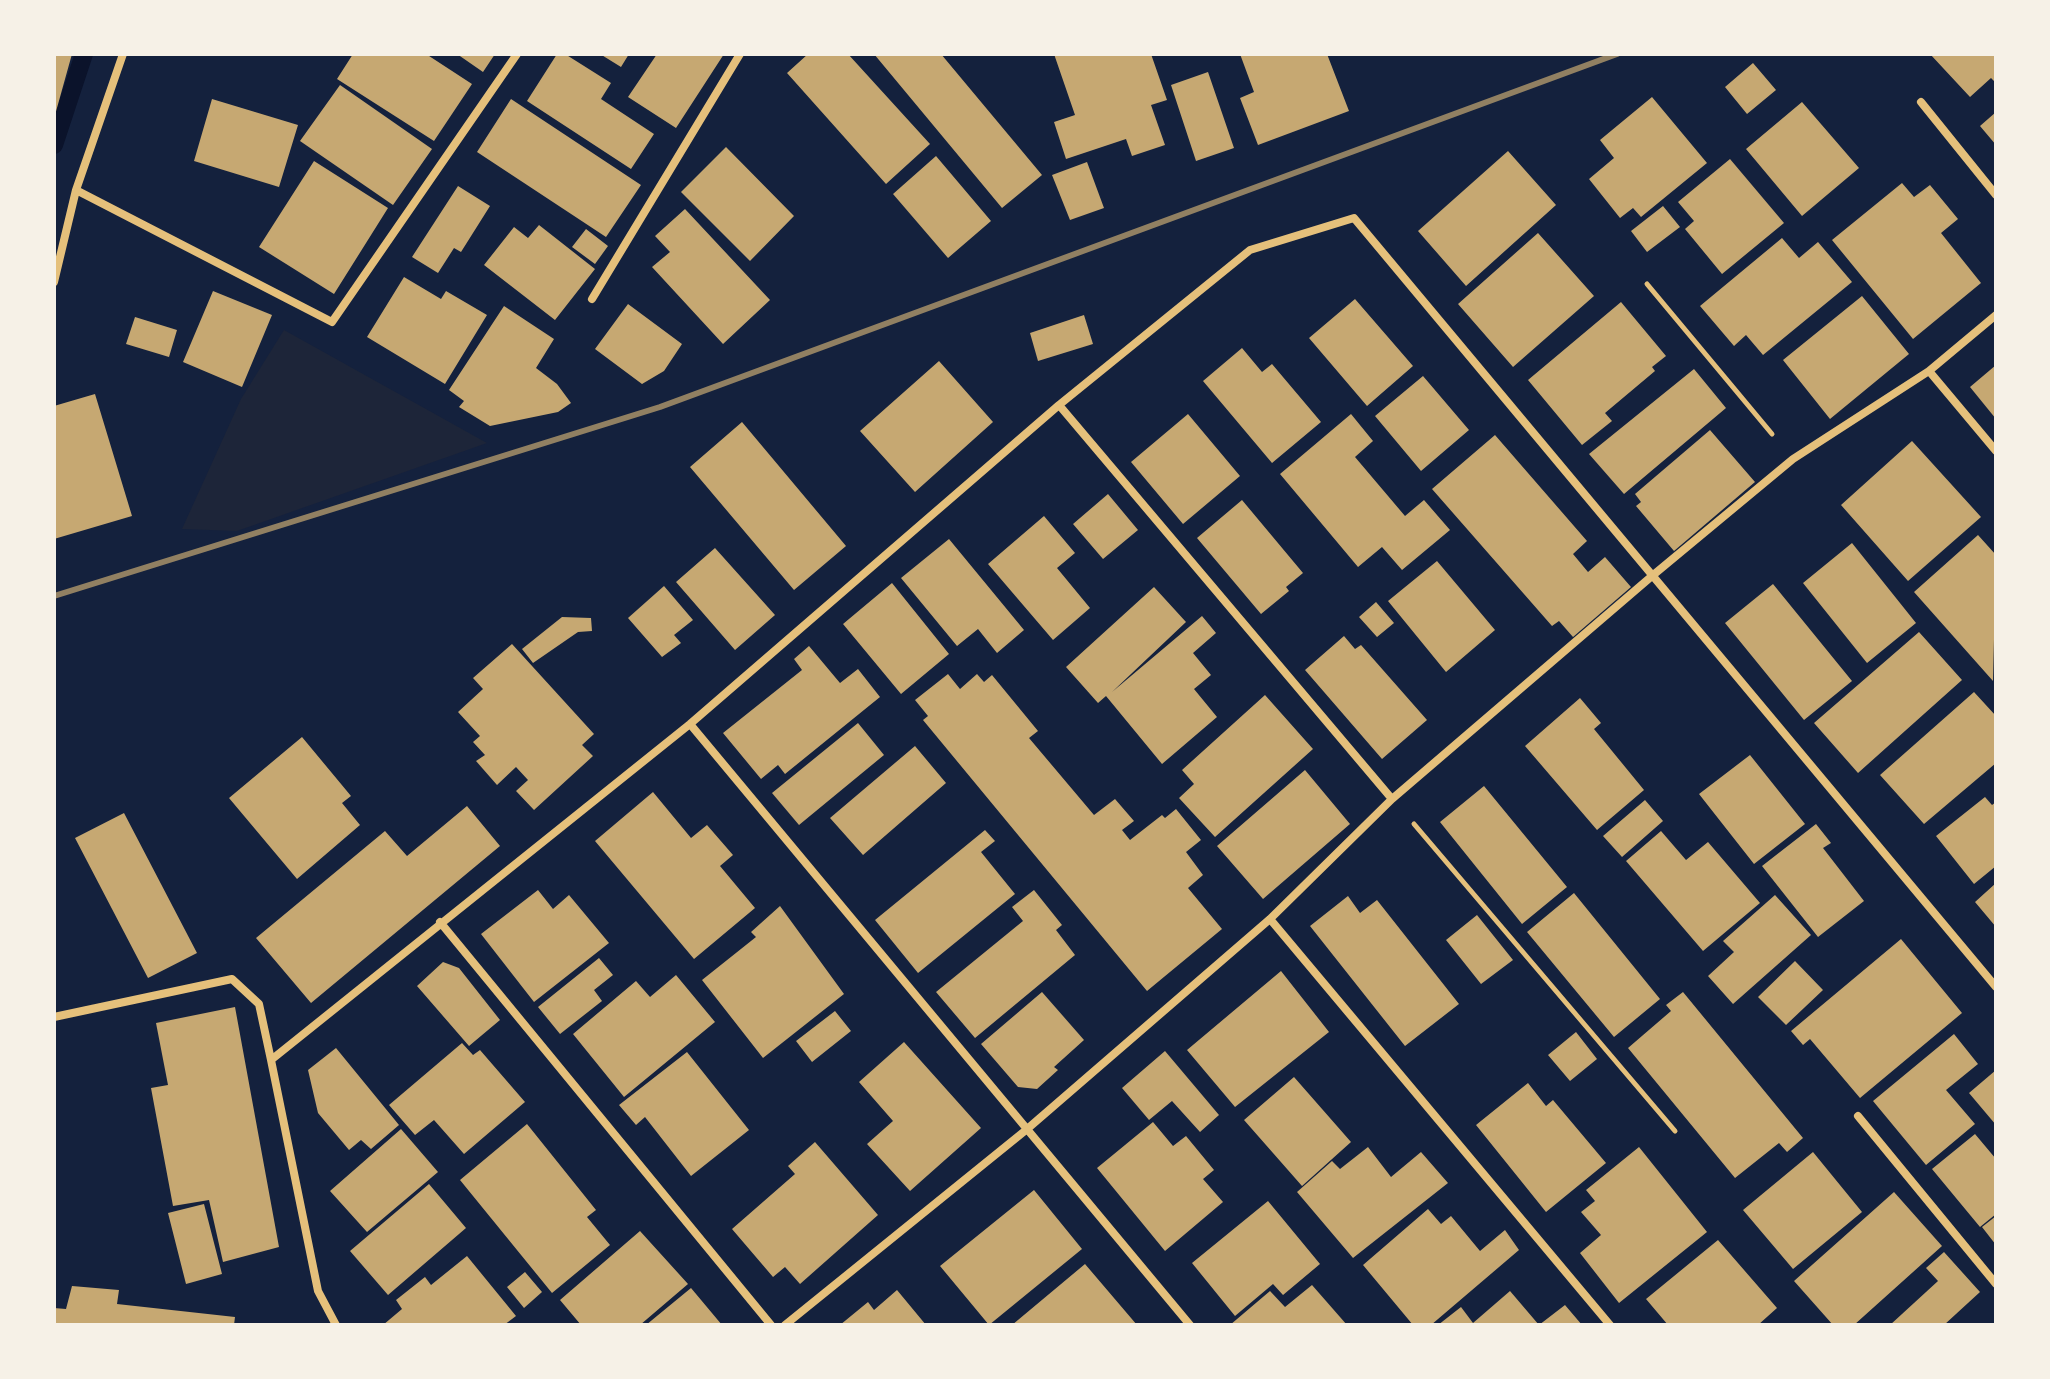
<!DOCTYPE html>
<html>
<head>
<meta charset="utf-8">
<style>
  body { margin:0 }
  #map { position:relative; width:2050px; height:1379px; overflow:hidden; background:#14213d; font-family:Ubuntu,sans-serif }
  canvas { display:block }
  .frame { position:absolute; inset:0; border:56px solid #f6f1e7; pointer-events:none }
</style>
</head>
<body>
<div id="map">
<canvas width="2050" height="1379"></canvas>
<div class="frame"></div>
</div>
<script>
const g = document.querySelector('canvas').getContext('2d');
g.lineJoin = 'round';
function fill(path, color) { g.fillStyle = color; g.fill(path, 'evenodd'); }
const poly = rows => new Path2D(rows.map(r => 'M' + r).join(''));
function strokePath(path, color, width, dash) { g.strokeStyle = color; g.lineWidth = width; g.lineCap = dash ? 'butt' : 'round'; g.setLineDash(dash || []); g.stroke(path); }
const green = poly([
  [284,330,487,443,237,531,182,529,241,399]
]);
const stream = poly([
  [54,145,84,54]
]);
const building = poly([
  [54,54,72,54,55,115,54,115],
  [353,54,426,54,472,84,434,141,337,79],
  [457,54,495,54,483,72],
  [557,54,565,54,611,83,601,99,654,134,631,169,527,101],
  [600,54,629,54,621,67],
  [657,54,724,54,676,128,628,97],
  [808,54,848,54,930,144,886,184,787,73],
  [874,54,941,54,1042,175,1002,208],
  [1054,54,1151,54,1167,100,1151,105,1165,145,1132,156,1126,139,1066,159,1054,122,1075,115],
  [1240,54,1327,54,1349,111,1258,145,1240,98,1254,92],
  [1930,54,1996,54,1996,83,1991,78,1970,97],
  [1753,63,1776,90,1747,114,1725,87],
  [1208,72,1234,148,1196,161,1171,85],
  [340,85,432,149,393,205,300,141],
  [1652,97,1707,163,1641,217,1633,208,1620,218,1589,179,1614,158,1600,140],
  [212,99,298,125,279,187,194,161],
  [511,99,641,185,606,237,477,152],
  [1802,102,1859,168,1802,216,1746,149],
  [1996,112,1996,145,1980,126],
  [726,147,794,216,750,261,681,192],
  [1508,151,1556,205,1466,286,1418,231],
  [936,156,991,221,948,258,893,194],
  [1730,159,1784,223,1722,274,1685,229,1694,221,1678,202],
  [314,161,388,208,334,294,259,247],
  [1087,162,1104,208,1070,220,1052,175],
  [1902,183,1914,197,1930,185,1958,219,1941,233,1981,283,1913,339,1832,240],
  [458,186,490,206,461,252,454,248,438,273,412,257],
  [1663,206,1680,227,1647,252,1631,231],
  [685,209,770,300,723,344,652,267,670,252,655,236],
  [539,225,595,269,555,320,484,265,514,227,528,238],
  [586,229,608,246,595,264,572,247],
  [1538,233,1594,296,1513,367,1458,304],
  [1782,238,1799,258,1818,242,1852,282,1763,355,1746,335,1734,346,1700,306],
  [404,277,441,299,446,291,487,315,445,384,367,337],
  [213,291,272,315,242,387,183,362],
  [1862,296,1909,354,1830,419,1783,360],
  [1355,299,1413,366,1367,406,1309,338],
  [1621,302,1666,356,1652,367,1655,371,1605,413,1612,421,1582,445,1528,380],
  [628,304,682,344,664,371,642,384,595,349],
  [504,306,554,339,536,368,557,384,571,403,558,412,490,426,459,407,464,401,449,390],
  [1084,315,1093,344,1038,361,1030,333],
  [135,317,177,330,169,357,126,344],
  [1242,348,1262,372,1272,364,1321,422,1272,463,1203,381],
  [939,361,993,422,915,492,860,431],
  [1996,365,1996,419,1970,387],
  [1694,369,1726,408,1624,494,1589,454],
  [1423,376,1469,430,1421,471,1375,416],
  [95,394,132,516,54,539,54,406],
  [1188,414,1240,476,1183,524,1131,462],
  [1351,414,1373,441,1355,457,1405,516,1424,500,1450,530,1402,570,1382,547,1358,567,1280,474],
  [742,422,846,546,794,590,690,467],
  [1710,430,1755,482,1674,551,1636,506,1641,502,1635,494],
  [1495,435,1587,541,1573,554,1588,572,1605,557,1631,587,1573,637,1559,621,1552,626,1432,489],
  [1912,441,1981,517,1908,581,1841,505],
  [1108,494,1138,530,1103,559,1073,524],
  [1242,500,1303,573,1286,587,1289,591,1261,614,1197,538],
  [1044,516,1075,553,1057,568,1090,608,1053,640,988,564],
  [1978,535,1996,555,1993,681,1914,592],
  [949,539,1024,630,997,653,978,629,957,646,901,578],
  [1852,543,1916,623,1867,663,1803,583],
  [715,548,775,615,735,650,676,582],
  [1437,561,1495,630,1446,672,1388,601],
  [892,583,949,654,901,694,843,624],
  [1773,584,1852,681,1804,720,1725,623],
  [664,586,693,620,674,635,681,643,662,657,628,618],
  [1154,587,1186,622,1112,692,1202,616,1216,633,1193,653,1211,675,1194,689,1217,717,1162,764,1106,696,1098,703,1066,667],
  [1376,602,1394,623,1377,637,1359,617],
  [562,617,591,618,592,631,578,632,533,663,522,649],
  [1919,632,1962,680,1858,773,1814,723],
  [1344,636,1355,649,1361,645,1427,720,1382,759,1305,670],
  [512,644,594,734,582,745,593,756,534,810,516,791,528,780,516,767,497,785,476,761,485,755,473,742,480,736,458,712,483,689,473,678],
  [809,646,840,683,858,669,880,697,785,774,778,765,761,779,723,733,802,670,794,659],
  [948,674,960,689,977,674,984,682,992,675,1038,731,1029,738,1094,815,1115,799,1134,821,1122,830,1130,840,1162,815,1165,818,1176,809,1201,840,1186,852,1203,875,1188,888,1222,929,1147,991,923,720,928,716,915,700],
  [1974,692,1996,716,1996,763,1924,824,1880,775],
  [1265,695,1313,749,1215,837,1179,798,1194,784,1182,770],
  [1580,698,1601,723,1594,729,1644,790,1597,830,1525,746],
  [858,723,884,755,799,825,772,793],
  [302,737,351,796,342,803,360,825,297,879,229,798],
  [915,746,946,783,863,855,830,818],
  [1750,755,1805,824,1754,864,1699,794],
  [1305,770,1350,824,1263,899,1217,846],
  [1484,786,1567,887,1522,924,1440,822],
  [653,792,691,838,707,825,733,855,720,866,755,908,694,959,595,841],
  [1985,797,1992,805,1996,802,1996,866,1974,884,1936,836],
  [1645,800,1663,821,1622,857,1603,836],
  [467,806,500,846,311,1003,256,938,385,831,407,856],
  [124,813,197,953,148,978,75,838],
  [1816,824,1831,843,1823,848,1864,901,1818,937,1762,866],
  [985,830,995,841,981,852,1015,894,918,973,875,920],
  [1661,831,1686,860,1708,842,1760,903,1703,951,1626,861],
  [1996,883,1996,927,1975,902],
  [538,890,553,909,569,895,609,943,534,1002,481,934],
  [1034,890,1062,925,1056,930,1075,955,975,1038,936,992,1023,921,1012,907],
  [1574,893,1660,999,1614,1037,1527,932],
  [1775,895,1811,935,1733,1004,1708,976,1734,952,1723,941],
  [1348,896,1360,913,1377,900,1459,1004,1405,1046,1310,926],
  [780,906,844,994,763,1058,702,980,756,937,751,932],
  [1477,915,1513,960,1481,984,1446,940],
  [1901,939,1962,1013,1860,1098,1810,1039,1803,1045,1791,1031],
  [599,958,613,975,594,990,602,1001,560,1034,538,1007],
  [1795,961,1823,990,1786,1025,1758,997],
  [443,962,459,968,500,1020,469,1046,417,986],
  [1281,971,1329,1032,1235,1107,1187,1050],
  [676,975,715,1022,624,1097,573,1034,636,981,650,997],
  [1042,992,1084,1040,1054,1067,1058,1070,1037,1089,1018,1087,981,1044],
  [1683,992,1803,1138,1787,1152,1779,1143,1735,1178,1628,1048,1671,1011,1666,1005],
  [235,1007,279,1247,223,1262,209,1200,173,1206,151,1088,168,1085,156,1023],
  [835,1011,851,1031,812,1062,796,1041],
  [1576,1032,1597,1059,1570,1081,1548,1055],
  [1954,1034,1978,1064,1946,1090,1975,1124,1926,1165,1873,1101],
  [904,1042,981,1128,910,1191,867,1144,893,1121,859,1082],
  [462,1043,473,1055,480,1050,525,1102,464,1154,434,1120,415,1135,389,1105],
  [336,1048,399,1125,371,1149,361,1140,349,1150,318,1113,308,1070],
  [1165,1051,1219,1115,1200,1132,1172,1101,1149,1120,1122,1088],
  [687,1052,749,1130,691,1176,645,1117,636,1125,619,1105],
  [1996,1070,1996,1125,1969,1093],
  [1294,1077,1351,1142,1302,1186,1244,1120],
  [1528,1083,1546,1106,1553,1100,1606,1163,1546,1212,1476,1125],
  [1153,1122,1173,1146,1186,1136,1214,1170,1203,1179,1223,1202,1165,1251,1097,1168],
  [527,1124,596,1210,587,1217,610,1245,552,1293,460,1180],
  [401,1129,438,1172,367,1232,330,1191],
  [1975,1134,1996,1159,1996,1214,1980,1227,1932,1169],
  [815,1142,878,1215,800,1284,785,1267,773,1277,732,1229,795,1174,788,1166],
  [1368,1147,1391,1177,1421,1152,1448,1183,1353,1258,1297,1192,1332,1161,1340,1169],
  [1639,1147,1707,1232,1619,1303,1580,1253,1601,1235,1581,1212,1595,1201,1586,1190],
  [1813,1152,1862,1212,1793,1269,1743,1210],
  [429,1184,466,1228,388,1295,350,1251],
  [1034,1190,1082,1249,989,1325,940,1266],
  [1894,1192,1942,1246,1854,1325,1833,1325,1794,1281],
  [1268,1201,1320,1264,1283,1295,1273,1284,1235,1316,1192,1263],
  [204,1204,222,1274,186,1284,168,1213],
  [1428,1209,1441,1224,1451,1216,1480,1251,1505,1230,1519,1250,1431,1325,1413,1325,1363,1265],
  [1996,1216,1996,1245,1982,1227],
  [640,1231,688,1284,640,1325,581,1325,560,1300],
  [1718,1240,1777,1308,1758,1325,1668,1325,1646,1299],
  [1944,1252,1980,1292,1944,1325,1890,1325,1938,1281,1926,1268],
  [467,1256,516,1316,504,1325,383,1325,402,1309,396,1300,425,1277,431,1285],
  [1085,1264,1137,1325,1012,1325],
  [525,1272,542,1292,524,1308,507,1287],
  [1312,1285,1347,1325,1230,1325,1270,1291,1285,1307],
  [72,1286,119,1290,117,1304,235,1317,234,1325,54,1325,54,1308,66,1309],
  [691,1288,722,1325,646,1325],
  [897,1290,926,1325,840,1325,868,1302,874,1310],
  [1510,1291,1539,1325,1438,1325,1461,1307,1473,1323],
  [1565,1305,1582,1325,1539,1325]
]);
const path = poly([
  [1647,284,1772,434],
  [1414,824,1675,1131]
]);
const minor = poly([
  [1921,102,1996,195],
  [76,190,332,322,517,54],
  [54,282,76,190,123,54],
  [592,299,740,54],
  [1929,371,1996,451],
  [1059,405,1392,799],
  [690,724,1190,1325],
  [1270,919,1610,1325],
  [440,922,771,1325],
  [54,1017,232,979,259,1004,271,1060,690,724,1059,405,1250,250,1354,218,1996,987],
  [271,1060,318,1291,336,1325],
  [1858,1116,1996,1284],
  [785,1325,1026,1130,1270,919,1392,799,1652,576,1793,459,1929,371,1996,315]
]);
const rail = poly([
  [54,596,660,407,1617,54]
]);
fill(green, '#1d2539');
strokePath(stream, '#0b132b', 18);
fill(building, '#c6a872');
strokePath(path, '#e5c07b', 5);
strokePath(minor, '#e5c07b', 8);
strokePath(rail, '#918062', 6);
</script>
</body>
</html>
